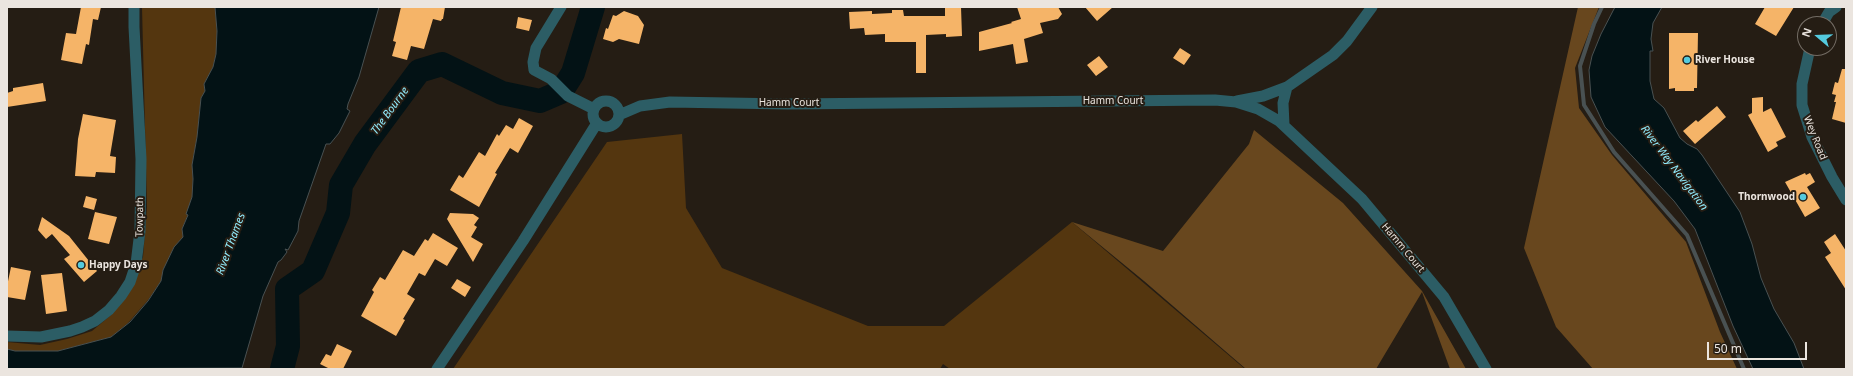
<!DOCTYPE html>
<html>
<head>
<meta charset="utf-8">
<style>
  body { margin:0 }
  #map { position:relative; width:1853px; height:376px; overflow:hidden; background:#251d14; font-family:"Noto Sans",sans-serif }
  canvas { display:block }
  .frame { position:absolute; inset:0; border:8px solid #ebe5df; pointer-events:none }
  .north { position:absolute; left:1797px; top:16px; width:40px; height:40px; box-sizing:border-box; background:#251d14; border:1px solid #746d65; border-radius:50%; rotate:289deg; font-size:11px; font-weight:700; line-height:16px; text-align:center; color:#ebe5df }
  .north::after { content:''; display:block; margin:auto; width:14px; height:18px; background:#54cade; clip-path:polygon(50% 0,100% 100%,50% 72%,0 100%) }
  .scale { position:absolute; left:1707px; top:342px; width:100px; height:18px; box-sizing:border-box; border:2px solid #ebe5df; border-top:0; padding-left:5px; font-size:12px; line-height:14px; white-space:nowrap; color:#ebe5df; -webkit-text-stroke:3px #251d14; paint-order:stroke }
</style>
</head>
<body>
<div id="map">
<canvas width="1853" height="376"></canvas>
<div class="frame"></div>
<div class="north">N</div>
<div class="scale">50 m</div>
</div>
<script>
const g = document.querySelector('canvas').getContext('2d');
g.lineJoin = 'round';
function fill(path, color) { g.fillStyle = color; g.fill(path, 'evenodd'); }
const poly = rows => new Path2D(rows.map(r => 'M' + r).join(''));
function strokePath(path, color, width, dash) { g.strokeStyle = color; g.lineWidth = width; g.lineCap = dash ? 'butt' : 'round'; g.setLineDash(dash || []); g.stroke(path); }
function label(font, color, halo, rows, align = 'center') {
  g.font = font + ' "Noto Sans",sans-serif'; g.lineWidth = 4; g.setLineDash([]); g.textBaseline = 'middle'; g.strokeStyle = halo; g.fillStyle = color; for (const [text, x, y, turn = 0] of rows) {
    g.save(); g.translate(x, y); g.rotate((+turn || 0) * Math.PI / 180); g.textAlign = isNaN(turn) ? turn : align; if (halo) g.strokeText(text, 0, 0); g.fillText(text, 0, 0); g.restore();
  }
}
const green = poly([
  [142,7,215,7,217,31,216,54,213,67,204,84,205,91,201,98,197,137,192,165,193,179,192,197,188,214,182,229,183,237,174,247,163,270,161,281,148,300,128,323,111,337,58,351,15,351,7,349,7,342,40,345,67,339,92,331,111,315,131,284,143,257,147,207],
  [682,134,686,208,722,268,868,326,944,326,1072,222,1245,369,950,369,943,364,940,369,453,369,607,142]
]);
const forest = poly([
  [1578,7,1599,7,1575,68,1579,108,1612,155,1686,242,1720,332,1737,369,1593,369,1556,327,1524,248],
  [1254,130,1343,203,1422,291,1466,369,1450,369,1422,292,1376,369,1246,369,1144,281,1072,222,1163,251,1249,144]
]);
const water = poly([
  [215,7,379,7,359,77,348,104,347,109,350,111,339,133,330,144,326,144,299,221,298,231,288,250,285,249,287,252,281,260,278,262,263,296,242,368,7,369,7,349,15,351,58,351,111,337,130,322,148,301,161,281,163,270,174,247,183,237,182,229,188,215,186,214,192,197,193,179,192,165,197,137,201,98,205,91,204,84,213,67,216,54,217,31,215,7],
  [585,7,601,7,596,15,592,29,585,40,582,61,579,71,572,86,565,93,558,85,564,79,571,62,575,36,581,14,585,7],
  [1615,7,1662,7,1653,23,1651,39,1653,51,1650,51,1650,81,1654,99,1664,108,1680,138,1687,144,1697,149,1702,155,1740,212,1752,244,1761,278,1774,309,1794,343,1804,369,1753,369,1733,326,1695,229,1674,201,1605,127,1591,97,1589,70,1592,56,1601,34,1615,7]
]);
const stream = poly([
  [1602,7,1594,24,1580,66,1584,105,1614,152,1687,235,1744,369]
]);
const river = poly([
  [282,369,288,346,287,289,313,271,338,213,341,185,365,144,419,71,442,64,502,93,540,101,561,92,573,73,593,7]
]);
const building = poly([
  [81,7,101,7,98,20,93,19,89,45,86,44,82,64,61,60,66,33,76,34],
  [401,7,445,7,443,19,442,19,441,21,433,19,424,49,411,46,407,60,392,56,396,42,393,41],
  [945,7,961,7,962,36,946,37,946,34,926,35,926,73,916,73,916,42,885,42,885,34,865,35,864,28,850,29,849,12,872,11,872,14,892,13,892,10,903,10,904,16,945,16],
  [1017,7,1058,7,1062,14,1058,19,1040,23,1043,33,1024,39,1028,62,1016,64,1013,44,979,51,979,32,1012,23,1011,22,1021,19],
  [1085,7,1113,7,1097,21],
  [1765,7,1794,7,1776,36,1755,24],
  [624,11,638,16,644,25,639,44,619,39,613,42,603,39,606,28,608,29,613,15,616,16],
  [518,17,532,20,529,31,516,28],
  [1669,33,1698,33,1697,88,1694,88,1694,91,1675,91,1675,88,1669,89],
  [1180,48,1191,55,1184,65,1173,58],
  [1099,56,1108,67,1096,76,1087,65],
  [1842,69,1846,69,1846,123,1832,119,1836,102,1834,102,1836,95,1832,94,1835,82,1838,83],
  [43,83,46,101,7,107,7,93,13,91,13,88],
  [1763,97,1763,112,1771,108,1786,137,1776,142,1778,146,1768,152,1748,115,1752,113,1752,98],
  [1717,106,1726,117,1695,144,1683,131,1696,120,1698,122],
  [83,114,116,120,110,156,116,157,115,173,96,172,95,177,75,176,78,139],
  [519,118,533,126,518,153,510,148,495,173,497,174,479,207,450,190,459,175,463,178,479,152,485,156,497,134,499,136,506,125,513,129],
  [1805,173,1806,175,1810,173,1815,182,1807,187,1820,208,1805,217,1785,182],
  [86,196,97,199,94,210,83,207],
  [95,212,117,217,109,244,88,239],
  [450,213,473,214,479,218,474,225,477,227,471,237,483,244,473,262,447,219],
  [42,217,69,236,97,271,84,282,64,259,70,255,52,234,46,239,38,230],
  [433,233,458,248,447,266,435,259,425,276,419,273,407,294,415,299,403,319,405,320,396,336,361,316,374,292,372,290,380,277,385,280,403,250,414,256,425,239,428,241],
  [1835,234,1846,251,1846,290,1825,257,1831,253,1824,242],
  [11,267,31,271,25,300,7,297,7,286],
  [62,273,67,311,46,314,41,275],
  [457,279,471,287,465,297,451,288],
  [337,344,352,351,343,369,330,369,320,364,326,354,331,356]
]);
const minor = poly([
  [561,7,536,48,533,62,534,70,551,79,568,96,594,109],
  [1822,24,1829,12,1836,7],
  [1810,48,1802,84,1802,105,1812,137,1832,177,1846,200],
  [1237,101,1263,96,1287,87,1333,55,1347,41,1372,7],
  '593 114a13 13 0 1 1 26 0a13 13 0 1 1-26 0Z',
  [619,115,640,106,670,102,788,104,1215,100,1236,102,1258,109,1279,121,1362,199,1444,297,1486,369],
  [1284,125,1283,103,1287,87],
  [7,336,41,337,70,331,82,327,95,321,109,310,121,296,130,282,136,264,140,231,141,159,134,27,134,7],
  [437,369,523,241,597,123]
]);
const markers = [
  [1687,60,4,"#54cade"],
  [1803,197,4,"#54cade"],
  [81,265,4,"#54cade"]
];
const poiNames = [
  ["River House",1695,60],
  ["Thornwood",1795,197,"right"],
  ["Happy Days",89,265]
];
const streetNames = [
  ["Hamm Court",1113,101],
  ["Hamm Court",789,103],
  ["Wey Road",1815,138,68],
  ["Towpath",140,217,-89],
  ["Hamm Court",1403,248,50]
];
const waterNames = [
  ["The Bourne",390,111,-54],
  ["River Wey Navigation",1674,168,53],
  ["River Thames",231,244,-70]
];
fill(green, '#54360f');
fill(forest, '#68471e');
fill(water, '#031215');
strokePath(water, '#495152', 1);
strokePath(stream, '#495152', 4);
strokePath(river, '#031215', 24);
fill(building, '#f5b468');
strokePath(minor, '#2c5d65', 11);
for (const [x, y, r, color] of markers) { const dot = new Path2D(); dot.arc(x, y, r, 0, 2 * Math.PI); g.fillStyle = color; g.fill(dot); strokePath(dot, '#251d14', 1.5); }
label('bold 10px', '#ebe5df', '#251d14', poiNames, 'left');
label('10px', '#ebe5df', '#251d14', streetNames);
label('italic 11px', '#92edfe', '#251d14', waterNames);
</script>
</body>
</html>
